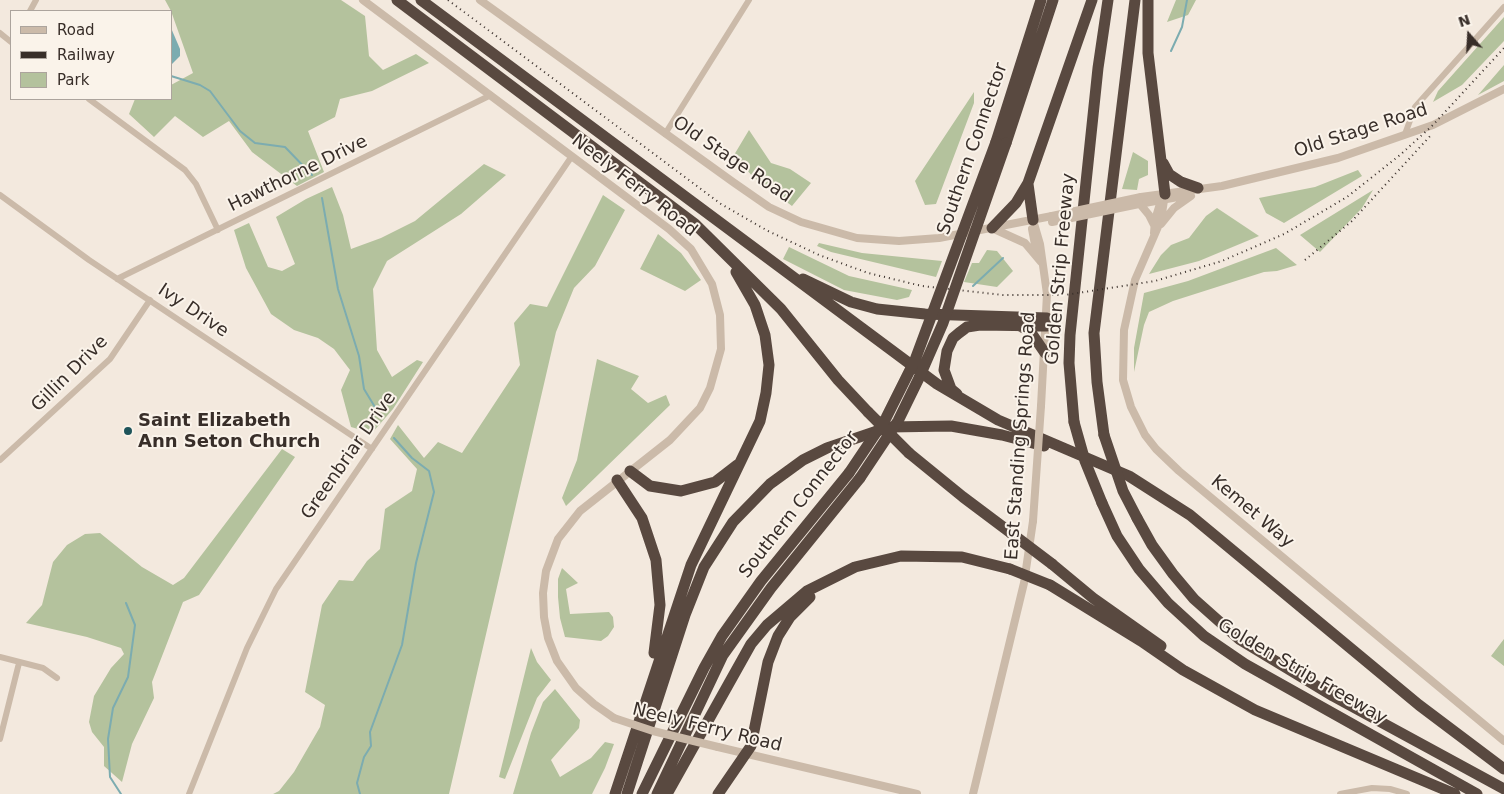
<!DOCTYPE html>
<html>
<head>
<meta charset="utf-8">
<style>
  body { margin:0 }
  #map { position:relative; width:1504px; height:794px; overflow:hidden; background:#f3e9de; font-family:"DejaVu Sans",sans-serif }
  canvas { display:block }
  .legend { position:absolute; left:10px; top:10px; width:162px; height:90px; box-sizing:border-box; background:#faf3ea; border:1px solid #aca49d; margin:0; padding:6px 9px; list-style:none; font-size:15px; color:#382e29 }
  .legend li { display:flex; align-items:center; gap:10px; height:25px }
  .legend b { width:25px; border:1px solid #aca49d }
  .north { position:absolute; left:1444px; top:10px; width:50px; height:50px; -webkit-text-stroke:4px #faf3ea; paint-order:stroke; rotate:341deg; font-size:14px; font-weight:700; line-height:20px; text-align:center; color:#382e29 }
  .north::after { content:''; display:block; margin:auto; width:18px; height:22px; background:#382e29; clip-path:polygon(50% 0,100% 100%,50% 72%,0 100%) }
</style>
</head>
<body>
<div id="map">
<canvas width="1504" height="794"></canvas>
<ul class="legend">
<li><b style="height:6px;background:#cbbaa9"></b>Road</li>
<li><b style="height:6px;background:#382e29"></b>Railway</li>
<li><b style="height:14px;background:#b4c29d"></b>Park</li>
</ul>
<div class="north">N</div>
</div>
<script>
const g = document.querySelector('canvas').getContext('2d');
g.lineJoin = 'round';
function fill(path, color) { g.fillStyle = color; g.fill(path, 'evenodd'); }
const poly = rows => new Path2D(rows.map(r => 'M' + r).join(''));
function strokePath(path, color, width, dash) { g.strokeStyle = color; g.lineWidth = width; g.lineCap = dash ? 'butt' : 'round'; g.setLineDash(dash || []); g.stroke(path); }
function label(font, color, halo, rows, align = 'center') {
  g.font = font + ' "DejaVu Sans",sans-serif'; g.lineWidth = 4; g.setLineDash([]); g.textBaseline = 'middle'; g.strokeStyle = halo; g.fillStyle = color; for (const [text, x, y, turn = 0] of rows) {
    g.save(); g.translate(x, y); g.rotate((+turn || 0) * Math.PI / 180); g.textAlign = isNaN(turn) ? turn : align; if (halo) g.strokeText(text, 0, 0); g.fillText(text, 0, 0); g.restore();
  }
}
const green = poly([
  [165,0,341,0,365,16,369,56,383,70,416,54,429,63,372,91,340,99,335,117,308,131,324,172,297,186,252,152,229,121,203,137,175,116,154,137,129,114,135,99,171,99,171,85,193,73,171,11],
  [1176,0,1196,0,1188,15,1167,22],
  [1504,17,1504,41,1462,85,1433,102,1438,91],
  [1504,65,1504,81,1478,95],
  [974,92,974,103,936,204,925,205,915,181],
  [749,130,771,163,790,169,811,183,792,206,753,177,734,155],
  [1133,152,1148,161,1148,175,1139,179,1137,190,1122,189],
  [484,164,506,175,461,214,387,261,373,289,377,350,392,377,417,360,423,362,393,409,372,433,351,427,341,390,350,370,334,349,318,338,294,330,271,314,246,268,234,230,249,223,268,267,282,271,295,264,276,217,306,199,332,187,343,215,351,249,381,238,415,221],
  [1358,170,1362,176,1284,223,1266,213,1259,198,1315,187],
  [1373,190,1362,208,1320,252,1300,235],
  [603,195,625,210,595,266,574,288,556,332,449,794,273,794,279,791,294,772,320,727,325,705,305,692,322,605,339,580,353,581,367,561,380,549,385,509,412,491,417,469,390,439,398,425,424,458,438,442,462,453,520,365,514,323,530,304,547,307],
  [1217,208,1259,236,1199,261,1149,274,1161,255,1171,245,1189,238,1206,216],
  [658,234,681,253,701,280,685,291,640,269],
  [819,243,862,253,942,261,936,277,831,252,817,246],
  [789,247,849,276,912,290,909,297,897,300,844,290,783,259],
  [1276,248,1297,265,1277,271,1264,272,1173,301,1149,312,1144,325,1134,372,1134,348,1144,293,1188,281],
  [987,250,997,251,1013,271,997,287,964,282,972,263,979,263],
  [597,359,639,376,631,389,648,403,666,395,670,405,566,506,562,498,577,460],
  [282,449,295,457,199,595,183,602,152,682,154,698,132,744,122,782,104,766,104,747,92,732,89,722,94,696,111,668,124,654,121,648,87,637,26,623,42,605,53,562,67,545,85,534,100,533,142,567,173,585,184,578],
  [562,568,578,583,566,589,570,614,609,612,613,617,614,627,608,636,601,641,565,637,560,618,558,597,558,579],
  [1504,639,1504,666,1491,656],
  [531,648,537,662,551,680,537,698,505,779,499,777],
  [555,689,580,720,579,728,551,760,560,777,591,758,605,742,614,744,605,768,592,794,513,794,531,733,543,702]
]);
const water = poly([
  [171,28,180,49,180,56,171,65]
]);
const stream = poly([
  [1171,51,1182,27,1187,0],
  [171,76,200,85,210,91,240,131,255,143,285,147,312,175],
  [322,198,338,289,359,356,364,389,381,417],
  [973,286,1003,258],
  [121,794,110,777,108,739,113,708,128,677,135,625,126,603],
  [360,794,357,783,364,757,371,746,370,732,402,645,416,563,434,492,429,471,412,458,394,438]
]);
const minor = poly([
  [30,11,36,0],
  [0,33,11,42],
  [89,99,185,170,196,184,218,230],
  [665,134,749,0],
  [1405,134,1415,107,1504,7],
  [0,195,89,260,372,449],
  [117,279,491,95],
  [0,460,110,359,150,300],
  [0,657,43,668,57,678],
  [0,739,19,663],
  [189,794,247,648,276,589,572,156],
  [1340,794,1372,788,1390,789,1407,794]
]);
const tertiary = poly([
  [363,0,669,229,691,249,712,284,720,315,721,349,710,388,700,408,670,440,580,511,558,539,546,571,543,593,544,617,548,638,557,661,576,688,594,704,614,718],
  [480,0,733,182,769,207,801,222,857,238,899,241,939,238,1052,216],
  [1165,194,1161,220,1135,280,1124,330,1123,380,1131,407,1145,435,1156,449,1179,471,1504,741],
  [1141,197,1222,186,1338,158,1433,125,1504,89],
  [1139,204,1189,195],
  [1140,204,1149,215,1154,225],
  [1033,220,1040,244,1047,294,1041,406],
  [1161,224,1174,208,1191,196],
  [994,229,1025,243,1041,262],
  [1032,229,1036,250,1039,254],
  [1154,233,1155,220,1159,207,1163,202],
  [718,747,917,794],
  [973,794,1024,583,1033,521]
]);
const motorway = poly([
  [397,0,695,224,781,309,838,380,868,412],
  [421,0,937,384,998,420,1129,476,1190,515,1419,705,1504,769],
  [1148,0,1148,53,1165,194],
  [996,142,1041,0],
  [1006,143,1053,0],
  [1163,163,1169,174,1181,182,1198,188],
  [1028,184,1033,220],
  [992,228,1016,203,1028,183,1092,0],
  [803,279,851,302,877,309,925,314,1047,318],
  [1020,326,1030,331,1045,353],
  [957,394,951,389,944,370,947,351,953,338,959,333,967,327,980,325,1047,326],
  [1074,422,1069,363,1070,335,1098,68,1108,0],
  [1104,435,1097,382,1094,333,1135,0],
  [909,453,963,497,1011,533],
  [630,471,650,486,681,491,715,482,737,465],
  [617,480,642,518,656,560,660,605,654,653],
  [1102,503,1117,536,1139,569,1168,603,1204,636,1245,664,1477,794],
  [1137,518,1152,545,1173,574,1194,599,1239,639,1333,696,1504,789],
  [1052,564,1093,598,1161,646],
  [1050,585,1141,641,1183,670,1255,710,1455,794],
  [615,794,691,565,760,421,766,393,769,365,765,335,755,305,736,272],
  [627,794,685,615,704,567,733,522,770,484,803,460,827,448,889,427,951,426,1002,435,1044,446],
  [642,794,704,668,722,636,761,581,849,473],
  [657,794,723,655,771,588,860,478],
  [667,794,751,644,767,625,807,591,855,567,901,556,962,557,1010,569],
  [718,794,751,746,768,662,778,636,790,617,810,597]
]);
const rail = poly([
  [448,0,721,204,768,231,819,255,868,273,922,286,1003,295,1065,295,1155,281,1222,261,1284,234,1347,197,1400,155,1433,125,1504,48],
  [1305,260,1352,221,1432,134]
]);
const tertiaryBridge = poly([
  [1052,216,1141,197],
  [1052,222,1139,204],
  [1033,521,1041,406],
  [614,718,653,731,718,747]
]);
const motorwayBridge = poly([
  [868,412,909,453],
  [1074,422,1085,461,1102,503],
  [1104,435,1123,491,1137,518],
  [849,473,886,418,915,360,996,142],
  [860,478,898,421,919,378,943,323,1006,143],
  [1011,533,1052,564],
  [1010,569,1050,585]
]);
const markers = [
  [128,431,5,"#1e545a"]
];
const streetNames = [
  ["Old Stage Road",1361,131,-18],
  ["Southern Connector",973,149,-71],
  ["Old Stage Road",732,160,34],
  ["Hawthorne Drive",298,174,-26],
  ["Neely Ferry Road",634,186,38],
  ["Golden Strip Freeway",1061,269,-85],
  ["Ivy Drive",193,311,34],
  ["Gillin Drive",70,374,-45],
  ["East Standing Springs Road",1021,436,-86],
  ["Greenbriar Drive",349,456,-55],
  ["Southern Connector",799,505,-52],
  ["Kemet Way",1252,512,40],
  ["Golden Strip Freeway",1302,672,30],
  ["Neely Ferry Road",707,728,14]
];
const poiNames = [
  ["Saint Elizabeth",138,421],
  ["Ann Seton Church",138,442]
];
fill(green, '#b4c29d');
fill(water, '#7cacb0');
strokePath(stream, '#7cacb0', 2);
strokePath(minor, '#cbbaa9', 6);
strokePath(tertiary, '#cbbaa9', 8);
strokePath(motorway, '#594940', 11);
strokePath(rail, '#382e29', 2, [1, 4]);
strokePath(tertiaryBridge, '#cbbaa9', 8);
strokePath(motorwayBridge, '#594940', 11);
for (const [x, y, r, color] of markers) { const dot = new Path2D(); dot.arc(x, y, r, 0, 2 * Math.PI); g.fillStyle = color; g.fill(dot); strokePath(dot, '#faf3ea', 2); }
label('18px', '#382e29', '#faf3ea', streetNames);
label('bold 18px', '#382e29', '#faf3ea', poiNames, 'left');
</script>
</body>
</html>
